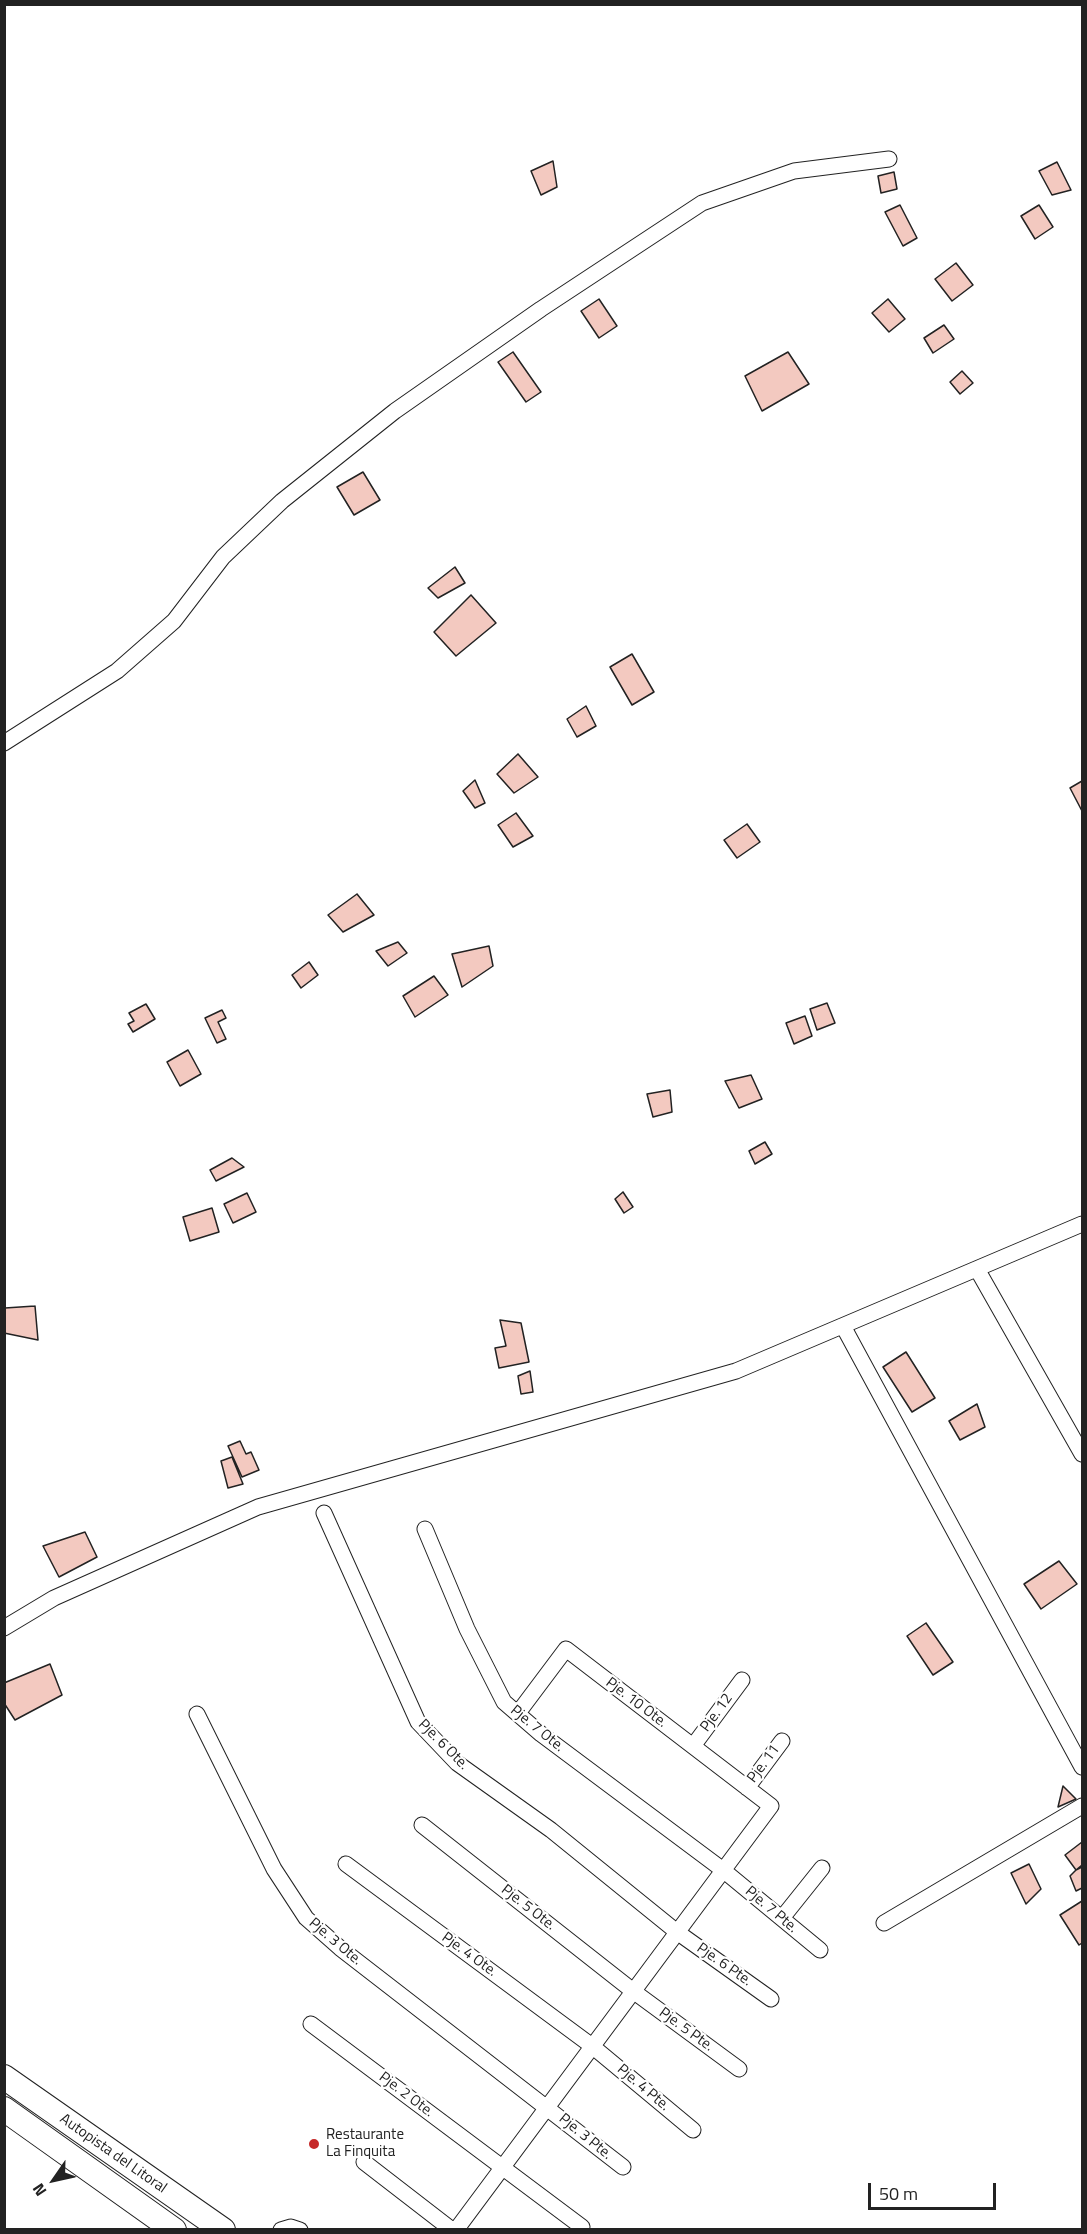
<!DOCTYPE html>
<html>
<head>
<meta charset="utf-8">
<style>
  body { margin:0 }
  #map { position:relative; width:1087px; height:2234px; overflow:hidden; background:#fff; font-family:"Titillium Web",sans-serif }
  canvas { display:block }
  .frame { position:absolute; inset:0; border:6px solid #222; pointer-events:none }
  .north { position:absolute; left:24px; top:2150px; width:60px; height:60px; -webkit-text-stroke:4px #fff; paint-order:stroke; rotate:236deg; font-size:16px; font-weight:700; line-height:24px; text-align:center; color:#222 }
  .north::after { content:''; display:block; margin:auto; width:21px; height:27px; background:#222; clip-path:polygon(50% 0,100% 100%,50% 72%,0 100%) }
  .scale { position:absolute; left:868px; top:2183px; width:128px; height:27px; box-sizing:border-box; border:3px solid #222; border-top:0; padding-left:8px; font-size:18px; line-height:21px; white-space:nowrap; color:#222; -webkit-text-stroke:4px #fff; paint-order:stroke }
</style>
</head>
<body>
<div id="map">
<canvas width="1087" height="2234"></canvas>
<div class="frame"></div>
<div class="north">N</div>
<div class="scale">50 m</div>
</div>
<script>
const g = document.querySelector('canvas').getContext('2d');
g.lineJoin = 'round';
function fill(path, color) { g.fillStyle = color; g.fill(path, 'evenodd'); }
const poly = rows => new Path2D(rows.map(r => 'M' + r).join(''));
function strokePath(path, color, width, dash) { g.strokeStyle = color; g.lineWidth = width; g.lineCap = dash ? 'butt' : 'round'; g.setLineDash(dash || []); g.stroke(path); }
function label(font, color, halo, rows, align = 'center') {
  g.font = font + ' "Titillium Web",sans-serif'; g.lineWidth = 4.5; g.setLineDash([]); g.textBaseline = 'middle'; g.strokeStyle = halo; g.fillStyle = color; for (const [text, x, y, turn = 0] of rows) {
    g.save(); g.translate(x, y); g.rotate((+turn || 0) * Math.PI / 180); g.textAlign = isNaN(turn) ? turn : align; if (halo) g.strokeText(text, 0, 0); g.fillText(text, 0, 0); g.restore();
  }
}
const building = poly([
  [553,161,557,187,541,195,531,171,553,161],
  [1057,162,1071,190,1052,195,1039,171,1057,162],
  [894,172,897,189,881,193,878,176,894,172],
  [900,205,917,238,903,246,885,212,900,205],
  [1039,205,1053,227,1035,239,1021,216,1039,205],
  [956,263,973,285,952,301,935,279,956,263],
  [599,299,617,326,599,338,581,311,599,299],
  [888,299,905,319,889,332,872,313,888,299],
  [944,325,954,339,933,353,924,338,944,325],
  [513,352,541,392,526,402,498,362,513,352],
  [788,352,809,384,762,411,745,376,788,352],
  [962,371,973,383,960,394,950,382,962,371],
  [363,472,380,500,354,515,337,487,363,472],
  [455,567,465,583,438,598,428,588,455,567],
  [471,595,496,623,456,656,434,632,471,595],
  [632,654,654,692,632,705,610,667,632,654],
  [586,706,596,726,577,737,567,719,586,706],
  [518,754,538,777,514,793,497,774,518,754],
  [475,780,485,803,475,808,463,791,475,780],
  [1082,781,1082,811,1070,788,1082,781],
  [516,813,533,836,513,847,498,825,516,813],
  [747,824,760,842,737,858,724,840,747,824],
  [357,894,374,915,343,932,328,915,357,894],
  [398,942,407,953,388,966,376,951,398,942],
  [489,946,493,966,462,987,452,954,489,946],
  [309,962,318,975,301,988,292,975,309,962],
  [434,976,448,995,415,1017,403,996,434,976],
  [827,1003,835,1023,817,1030,810,1009,827,1003],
  [146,1004,155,1019,133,1032,128,1024,134,1021,129,1013,146,1004],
  [222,1010,226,1018,218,1022,226,1039,217,1043,205,1018,222,1010],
  [805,1016,812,1036,794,1044,786,1023,805,1016],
  [188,1050,201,1074,180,1086,167,1062,188,1050],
  [751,1075,762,1099,739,1108,725,1081,751,1075],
  [670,1090,672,1112,653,1117,647,1094,670,1090],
  [765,1142,772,1154,755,1164,749,1151,765,1142],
  [232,1158,244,1167,216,1181,210,1170,232,1158],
  [623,1192,633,1207,624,1213,615,1199,623,1192],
  [247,1193,256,1212,233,1223,224,1204,247,1193],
  [212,1208,219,1232,190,1241,183,1217,212,1208],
  [35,1306,38,1340,4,1333,5,1308,35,1306],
  [500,1320,521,1323,529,1362,499,1368,495,1348,506,1346,500,1320],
  [906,1352,935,1398,912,1412,883,1367,906,1352],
  [530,1371,533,1392,521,1394,518,1376,530,1371],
  [977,1404,985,1427,960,1440,949,1421,977,1404],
  [240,1441,246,1454,251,1452,259,1470,242,1477,228,1446,240,1441],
  [232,1457,243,1484,228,1488,221,1461,232,1457],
  [85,1532,97,1557,59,1577,43,1546,85,1532],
  [1059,1561,1077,1584,1041,1609,1024,1584,1059,1561],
  [926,1623,953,1662,933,1675,907,1636,926,1623],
  [50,1664,62,1695,15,1720,4,1703,4,1683,50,1664],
  [1063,1786,1076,1799,1058,1807,1063,1786],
  [1082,1842,1082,1865,1076,1870,1065,1855,1082,1842],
  [1029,1864,1041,1889,1026,1904,1011,1873,1029,1864],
  [1082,1867,1082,1888,1076,1891,1070,1876,1076,1870,1082,1867],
  [1082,1901,1082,1943,1079,1945,1060,1915,1082,1901]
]);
const street = poly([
  [4,743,117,671,174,621,223,557,282,501,395,411,541,309,702,203,794,171,889,159],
  [977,1269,1082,1454],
  [843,1326,1082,1767],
  [324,1513,418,1722,457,1763,551,1830,677,1932,771,1999],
  [425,1529,467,1629,504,1702,541,1734,723,1870,820,1950],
  [4,1628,54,1598,258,1507,736,1371,1082,1224],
  [197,1714,274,1869,306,1918,340,1948,623,2167],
  [693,1746,742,1680],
  [747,1788,782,1741],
  [422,1825,633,1991,739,2069],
  [346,1864,592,2046,693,2130],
  [782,1918,822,1868],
  [884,1923,1082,1806],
  [311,2024,582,2227],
  [364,2162,452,2230],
  [281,2230,291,2227,300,2230],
  [456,2230,771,1806,566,1649,518,1713]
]);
const primary = poly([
  [4,2077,223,2230],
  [4,2109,174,2230]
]);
const markers = [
  [314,2144,6,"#c62828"]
];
const streetNames = [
  ["Pje. 10 Ote.",636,1703,37],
  ["Pje. 12",717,1713,-54],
  ["Pje. 7 Ote.",537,1729,39],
  ["Pje. 6 Ote.",443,1745,45],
  ["Pje. 11",764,1764,-53],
  ["Pje. 5 Ote.",528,1908,38],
  ["Pje. 7 Pte.",771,1910,40],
  ["Pje. 3 Ote.",335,1942,40],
  ["Pje. 4 Ote.",469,1955,36],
  ["Pje. 6 Pte.",724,1965,35],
  ["Pje. 5 Pte.",686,2030,36],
  ["Pje. 4 Pte.",643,2088,40],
  ["Pje. 2 Ote.",406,2095,37],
  ["Pje. 3 Pte.",585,2137,39],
  ["Autopista del Litoral",113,2154,35]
];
const poiNames = [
  ["Restaurante",326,2135],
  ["La Finquita",326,2152]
];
fill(building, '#f3c9c0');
strokePath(building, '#222', 1.5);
strokePath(street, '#222', 17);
strokePath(primary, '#222', 26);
strokePath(street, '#fff', 15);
strokePath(primary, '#fff', 24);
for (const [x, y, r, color] of markers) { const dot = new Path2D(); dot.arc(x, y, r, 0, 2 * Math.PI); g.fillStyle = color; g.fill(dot); strokePath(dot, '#fff', 2); }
label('15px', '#222', '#fff', streetNames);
label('15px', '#222', '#fff', poiNames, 'left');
</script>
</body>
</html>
